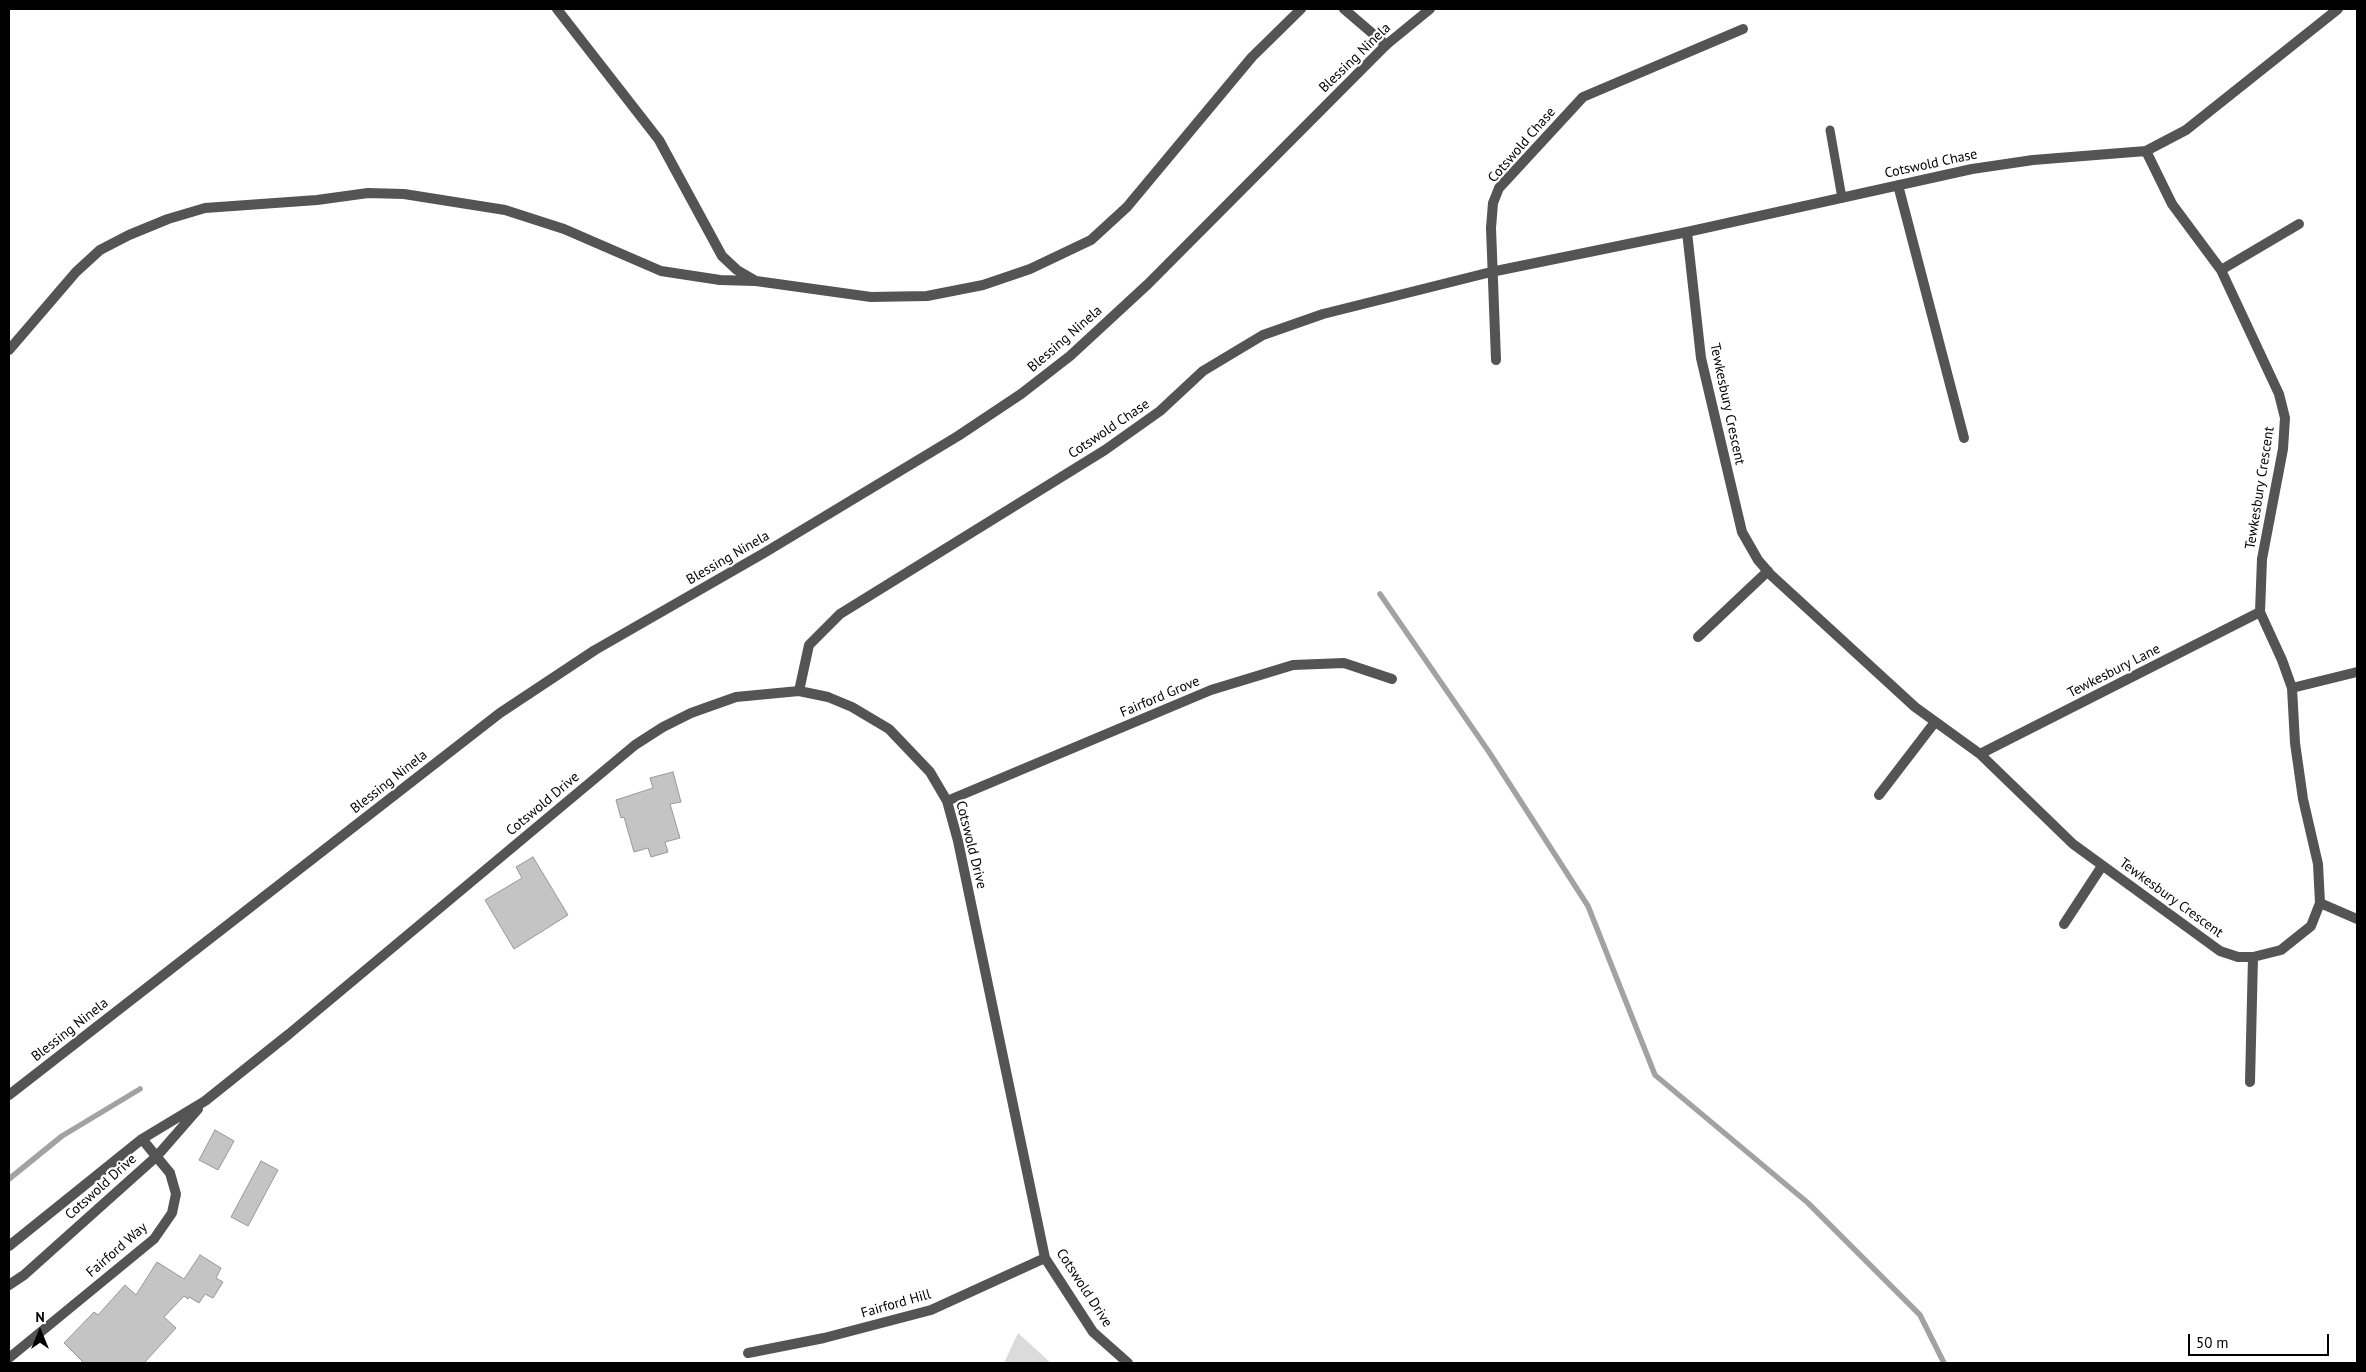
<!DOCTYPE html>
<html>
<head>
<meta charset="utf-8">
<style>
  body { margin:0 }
  #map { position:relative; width:2366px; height:1372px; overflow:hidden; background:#fff; font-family:"PT Sans",sans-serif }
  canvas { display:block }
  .frame { position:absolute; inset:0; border:10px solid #000; pointer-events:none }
  .north { position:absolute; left:15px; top:1307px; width:50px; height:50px; -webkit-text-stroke:4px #fff; paint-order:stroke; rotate:0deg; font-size:14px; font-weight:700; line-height:20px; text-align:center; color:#000 }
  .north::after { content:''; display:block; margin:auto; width:18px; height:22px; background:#000; clip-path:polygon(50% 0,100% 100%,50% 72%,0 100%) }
  .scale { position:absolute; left:2188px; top:1334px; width:141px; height:22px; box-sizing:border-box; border:2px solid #000; border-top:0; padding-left:6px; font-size:15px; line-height:18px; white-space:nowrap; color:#000; -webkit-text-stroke:4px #fff; paint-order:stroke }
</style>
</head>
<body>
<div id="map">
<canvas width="2366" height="1372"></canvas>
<div class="frame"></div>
<div class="north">N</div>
<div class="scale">50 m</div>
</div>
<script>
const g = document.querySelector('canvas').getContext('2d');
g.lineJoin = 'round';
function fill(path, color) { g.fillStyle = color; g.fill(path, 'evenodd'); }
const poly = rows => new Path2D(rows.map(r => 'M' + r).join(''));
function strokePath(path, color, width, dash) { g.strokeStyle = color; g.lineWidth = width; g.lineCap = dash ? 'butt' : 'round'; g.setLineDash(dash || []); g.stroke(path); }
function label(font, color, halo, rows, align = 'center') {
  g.font = font + ' "PT Sans",sans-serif'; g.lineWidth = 4.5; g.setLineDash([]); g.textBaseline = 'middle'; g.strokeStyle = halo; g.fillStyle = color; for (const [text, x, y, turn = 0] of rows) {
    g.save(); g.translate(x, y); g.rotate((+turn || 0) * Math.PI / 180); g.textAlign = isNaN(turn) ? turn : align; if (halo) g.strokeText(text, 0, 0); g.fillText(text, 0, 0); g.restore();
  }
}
const green = poly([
  [1018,1333,1051,1363,1004,1363]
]);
const stream = poly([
  [1380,594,1489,752,1588,906,1655,1075,1808,1203,1920,1315,1944,1363],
  [9,1179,62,1136,140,1089]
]);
const building = poly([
  [673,772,681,802,670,804,680,838,665,842,668,852,651,857,648,848,634,852,624,817,621,818,616,800,653,788,650,778,673,772],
  [533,857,568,915,514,949,485,900,522,878,516,867,533,857],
  [215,1130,234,1141,218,1170,199,1160,215,1130],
  [261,1161,278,1170,248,1226,231,1217,261,1161],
  [200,1255,221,1268,216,1278,223,1282,213,1298,205,1294,199,1303,189,1297,188,1299,184,1296,164,1317,176,1328,144,1363,84,1363,64,1343,94,1312,98,1315,125,1285,136,1295,157,1262,184,1279,200,1255]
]);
const service = poly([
  [1830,130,1842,198]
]);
const minor = poly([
  [557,9,659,140,722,256,737,270,756,281,871,297,927,296,983,285,1030,269,1091,240,1127,207,1252,57,1301,9],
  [1344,9,1386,45],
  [1898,185,1964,438],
  [1687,232,1701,358,1742,532,1758,560,1771,575,1915,707,1980,754,2073,844,2220,951,2238,957,2253,957,2281,950,2311,926,2320,903,2318,864,2303,799,2295,743,2292,688,2282,660,2260,612,2262,559,2283,449,2285,418,2279,394,2221,270,2172,204,2146,151],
  [2221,270,2299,224],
  [9,350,76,272,100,250,129,235,168,219,205,208,317,200,368,193,404,194,505,210,564,229,661,271,720,280,755,281],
  [1496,360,1491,228,1493,203,1499,188,1583,97,1743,29],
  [1698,637,1768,571],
  [2292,688,2357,672],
  [799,691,809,645,840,614,1105,450,1160,411,1203,371,1263,335,1323,314,1491,272,1687,232,1972,169,2033,160,2146,151,2186,130,2338,9],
  [1980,754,2260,612],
  [1879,795,1935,722],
  [947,801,1211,690,1293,665,1344,663,1392,679],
  [2320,903,2357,919],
  [2064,924,2102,866],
  [2250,1082,2253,957],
  [9,1246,142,1139,205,1101,289,1034,635,745,663,727,691,713,736,697,799,691,828,697,852,707,889,729,930,772,947,801,958,841,1045,1258,1093,1332,1128,1363],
  [9,1285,24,1275,157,1156,198,1109],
  [748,1353,824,1338,931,1310,1045,1258],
  [9,1358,154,1239,172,1213,176,1194,170,1173,142,1139]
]);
const tertiary = poly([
  [9,1095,500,713,595,650,764,553,958,436,1021,394,1070,356,1148,284,1386,45,1430,9]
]);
const streetNames = [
  ["Blessing Ninela",1355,58,-44],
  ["Cotswold Chase",1522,145,-49],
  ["Cotswold Chase",1931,164,-12],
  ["Blessing Ninela",1065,339,-41],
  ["Tewkesbury Crescent",1727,404,78],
  ["Cotswold Chase",1109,429,-34],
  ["Tewkesbury Crescent",2260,488,-81],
  ["Blessing Ninela",728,558,-30],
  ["Tewkesbury Lane",2114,671,-27],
  ["Fairford Grove",1160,697,-23],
  ["Blessing Ninela",389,782,-38],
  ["Cotswold Drive",543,804,-40],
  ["Cotswold Drive",971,845,76],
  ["Tewkesbury Crescent",2171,898,36],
  ["Blessing Ninela",70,1030,-38],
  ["Cotswold Drive",101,1187,-42],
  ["Fairford Way",117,1250,-41],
  ["Cotswold Drive",1084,1288,57],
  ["Fairford Hill",896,1304,-16]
];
fill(green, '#dbdbdb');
strokePath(stream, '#a2a2a2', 5.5);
fill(building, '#c4c4c4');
strokePath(building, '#989898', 1);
strokePath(service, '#545454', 9);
strokePath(minor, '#545454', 10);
strokePath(tertiary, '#545454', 10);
label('14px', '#000', '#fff', streetNames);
</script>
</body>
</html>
